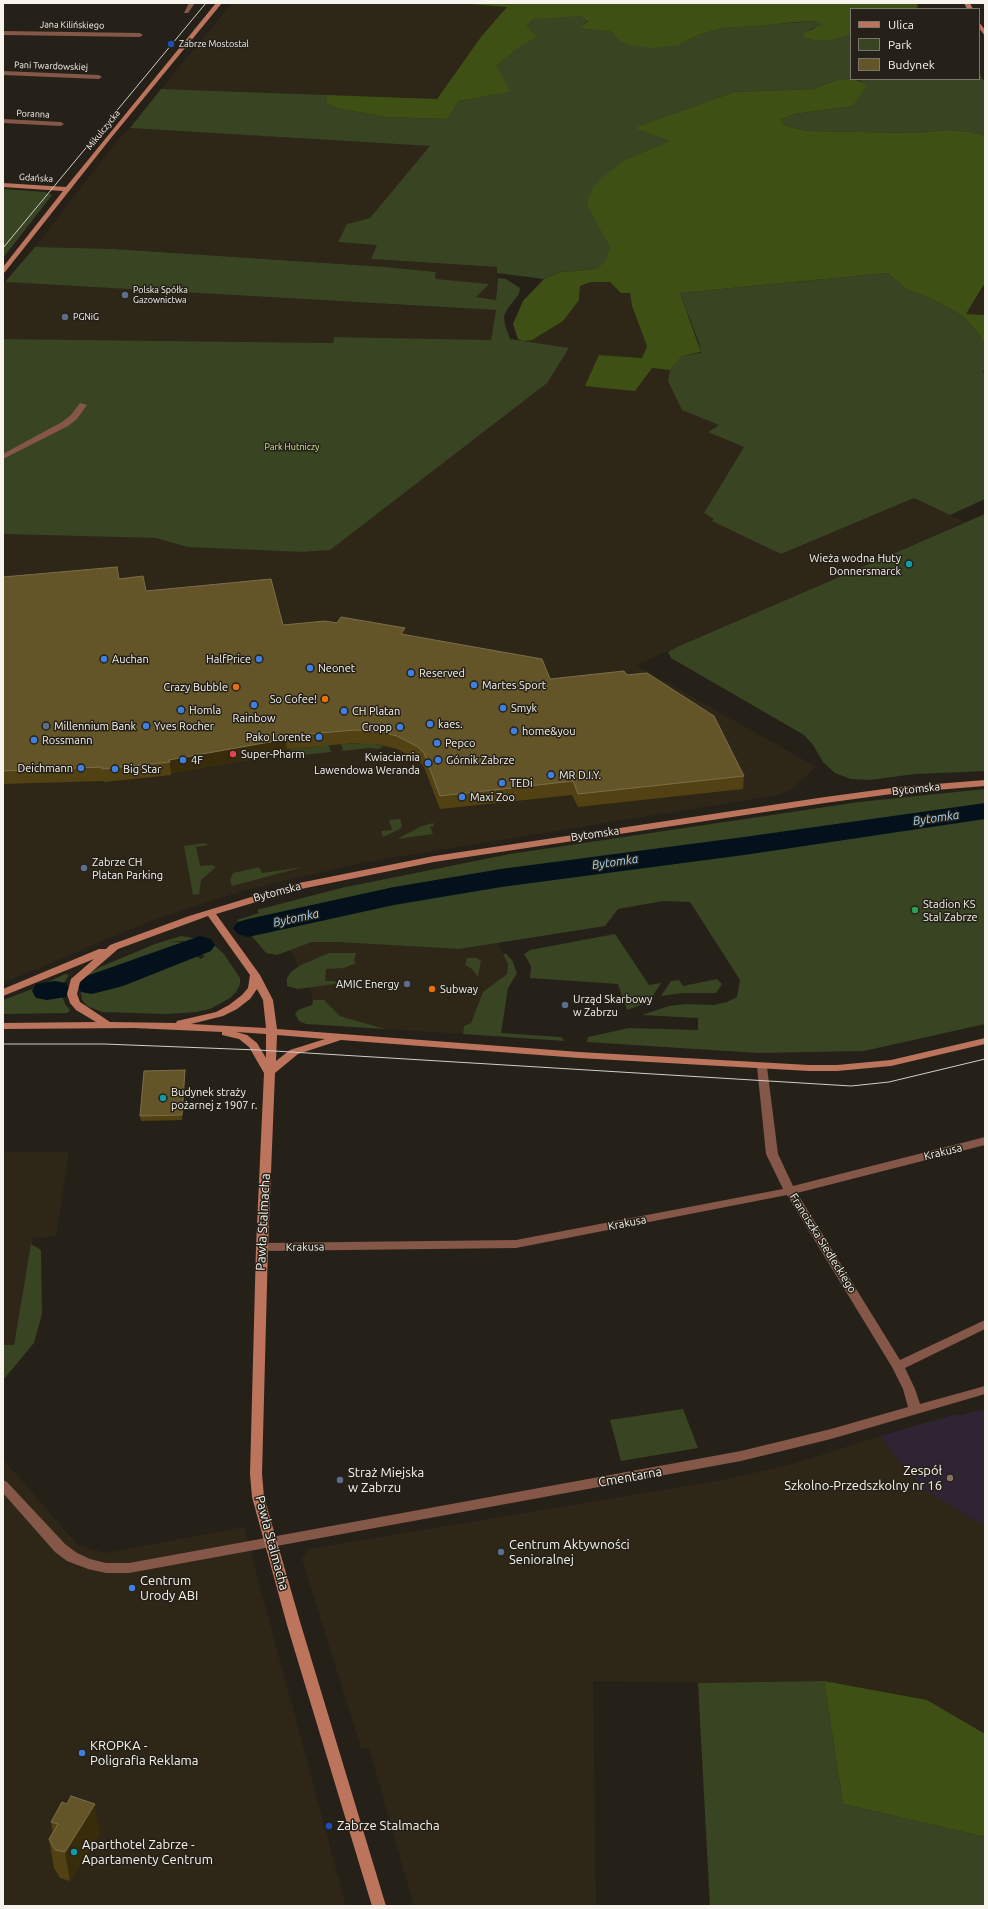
<!DOCTYPE html>
<html>
<head>
<meta charset="utf-8">
<style>
  body { margin:0 }
  #map { position:relative; width:988px; height:1909px; overflow:hidden; background:#252118; font-family:Ubuntu,sans-serif }
  canvas { display:block }
  .frame { position:absolute; inset:0; border:4px solid #f7f4ee; pointer-events:none }
  .legend { position:absolute; left:850px; top:8px; width:130px; height:72px; box-sizing:border-box; background:#252118; border:1px solid #79756e; margin:0; padding:5px 7px; list-style:none; font-size:12px; color:#f7f4ee }
  .legend li { display:flex; align-items:center; gap:8px; height:20px }
  .legend b { width:20px; border:1px solid #79756e }
</style>
</head>
<body>
<div id="map">
<canvas width="988" height="1909"></canvas>
<div class="frame"></div>
<ul class="legend">
<li><b style="height:5px;background:#bd745d"></b>Ulica</li>
<li><b style="height:11px;background:#394423"></b>Park</li>
<li><b style="height:11px;background:#645529"></b>Budynek</li>
</ul>
</div>
<script>
const g = document.querySelector('canvas').getContext('2d');
g.lineJoin = 'round';
function fill(path, color) { g.fillStyle = color; g.fill(path, 'evenodd'); }
const poly = rows => new Path2D(rows.map(r => 'M' + r).join(''));
function strokePath(path, color, width, dash) { g.strokeStyle = color; g.lineWidth = width; g.lineCap = dash ? 'butt' : 'round'; g.setLineDash(dash || []); g.stroke(path); }
function label(font, color, halo, rows, align = 'center') {
  g.font = font + ' Ubuntu,sans-serif'; g.lineWidth = 3; g.setLineDash([]); g.textBaseline = 'middle'; g.strokeStyle = halo; g.fillStyle = color; for (const [text, x, y, turn = 0] of rows) {
    g.save(); g.translate(x, y); g.rotate((+turn || 0) * Math.PI / 180); g.textAlign = isNaN(turn) ? turn : align; if (halo) g.strokeText(text, 0, 0); g.fillText(text, 0, 0); g.restore();
  }
}
const built = poly([
  [232,3,454,3,508,7,481,37,437,99,161,89],
  [130,128,431,146,370,218,347,224,378,245,371,259,497,267,496,300,476,297,488,284,437,279,435,278,436,272,385,267,114,249,35,247,120,137],
  [5,282,437,307,496,310,491,340,334,337,333,343,3,339,3,284],
  [591,282,610,282,621,293,630,293,632,306,647,346,642,358,599,355,652,368,670,370,668,381,719,425,709,431,744,447,704,513,781,554,914,498,965,522,636,665,816,767,790,790,778,795,365,862,242,891,153,920,3,983,3,534,156,538,187,547,302,552,330,550,569,349,523,341,532,340,579,300,580,286],
  [985,287,985,315,966,314],
  [312,942,337,942,459,949,497,943,508,964,507,974,483,992,471,1023,464,1026,463,1034,385,1029,340,1016,324,1000,313,1000,309,987,290,950],
  [3,1152,69,1152,56,1236,33,1238,14,1345,3,1345],
  [880,1436,903,1466,925,1490,985,1526,985,1734,927,1700,824,1681,698,1683,593,1681,596,1906,414,1906,369,1748,361,1748,302,1559,308,1549,728,1479,796,1463],
  [3,1459,78,1545,106,1553,244,1527,346,1906,3,1906]
]);
const education = poly([
  [985,1409,985,1526,925,1490,903,1466,880,1436,956,1414,958,1416]
]);
const green = poly([
  [555,16,580,16,588,20,580,28,612,32,617,39,679,45,696,36,723,28,816,21,822,24,810,29,806,39,818,41,851,34,851,78,837,80,813,89,734,92,635,128,671,141,629,158,603,233,610,247,605,263,596,269,561,272,544,279,497,273,497,267,371,259,377,245,338,242,347,224,370,218,430,146,130,128,161,89,327,95,326,102,337,108,384,117,447,119,459,101,509,92,497,65,521,46,538,37,527,26,533,19],
  [979,73,985,83,985,136,971,132,949,130,914,133,809,131,785,126,781,120,794,114,853,106,867,85,856,79,979,79],
  [4,189,45,192,52,195,3,258],
  [35,247,114,249,385,267,436,272,435,278,437,279,489,284,476,297,496,300,498,278,506,279,520,288,519,294,508,308,504,316,505,325,510,339,569,348,547,383,330,550,302,552,187,547,156,538,3,534,3,339,333,343,334,337,491,340,496,310,5,282],
  [887,273,908,290,932,299,964,317,980,336,985,346,985,368,983,371,985,375,985,499,950,515,914,498,781,554,712,521,714,519,704,513,744,447,708,432,719,425,682,410,668,381,670,370,682,356,701,353,699,343,680,293],
  [985,514,985,771,915,774,870,780,851,779,835,773,823,762,813,745,804,735,671,658,668,652,677,647],
  [368,743,384,746,379,749,369,748,343,751,341,744],
  [329,745,331,752,293,756,290,749],
  [985,789,985,807,433,886,377,895,242,925,237,920,259,913,257,910,341,888,510,854,859,802],
  [985,817,985,1024,864,1051,758,1053,587,1042,588,1037,629,1028,698,1030,698,1018,642,1015,669,1006,686,1004,714,1005,727,1002,737,997,740,980,690,902,663,901,618,909,605,926,459,949,337,942,312,942,277,955,266,953,250,934,288,924,423,899,657,863],
  [400,819,402,826,400,829,383,837,381,831,392,830,389,820],
  [433,823,434,826,430,827,433,834,397,839,422,826],
  [205,843,208,845,196,847,200,866,212,865,216,867,201,880,199,894,193,895,184,846],
  [259,867,262,873,303,867,232,886,230,880,233,873],
  [615,934,649,985,661,983,649,1002,627,1010,618,984,530,978,531,966,524,954,530,950],
  [181,936,205,940,212,943,224,954,240,978,240,984,236,992,230,998,210,1009,196,1012,168,1014,102,1012,87,1006,82,1000,80,988,82,981,88,974,100,967,155,944],
  [196,940,204,950,199,952,205,956,201,959,192,954,112,984,93,989,91,978,91,980,110,975,183,945,181,942,167,941,183,941,185,944],
  [329,953,356,953,354,961,356,963,344,968,326,969,325,981,335,981,336,982,335,984,298,989,287,986,287,978,291,972,299,966],
  [503,954,506,954,512,960,517,973,508,988,501,1033,561,1037,565,1041,463,1034,464,1026,471,1023,483,992,507,974,508,964],
  [467,958,477,958,481,961,478,977,472,969,465,965],
  [65,974,69,975,64,983,62,996,65,1004,70,1010,67,1013,3,1014,3,1000,35,988],
  [717,979,722,984,716,993,682,993,661,996,671,981,679,980,683,986],
  [313,1000,324,1000,340,1016,385,1029,306,1024,299,1021,295,1014,298,1010,312,1005],
  [31,1244,41,1250,42,1314,34,1343,3,1380,3,1345,14,1345],
  [683,1409,698,1448,621,1461,610,1420],
  [824,1681,843,1804,985,1837,985,1906,710,1906,698,1683]
]);
const forest = poly([
  [454,3,917,3,918,7,914,9,851,9,851,34,834,39,818,41,806,39,803,34,821,24,816,21,797,22,768,25,723,28,696,36,679,45,653,48,629,45,617,39,612,32,579,28,588,21,580,16,533,19,527,26,538,37,521,46,497,65,510,92,459,101,447,119,384,117,337,108,326,102,327,95,437,99,481,37,507,7],
  [851,78,868,85,853,106,794,114,781,120,785,126,809,131,914,133,949,130,971,132,985,136,985,283,966,314,985,315,985,346,980,336,964,317,932,299,908,290,887,273,680,293,701,352,682,356,670,370,652,368,635,391,585,386,599,355,642,358,647,346,632,306,630,293,621,293,610,282,591,282,580,286,579,300,563,321,532,340,523,341,518,339,513,324,523,301,544,279,561,272,596,269,605,262,610,247,587,205,593,187,610,171,629,158,670,141,634,128,734,92,813,89,837,80],
  [824,1681,927,1700,985,1734,985,1837,843,1804]
]);
const river = poly([
  [985,803,985,819,744,855,501,887,394,905,248,937,238,934,233,928,238,922,248,919,394,887,501,869,744,837,985,803],
  [200,936,211,939,215,945,211,951,123,986,92,994,81,992,77,985,81,978,200,936],
  [55,981,66,983,70,990,66,997,47,1000,36,998,32,991,36,984,55,981]
]);
const street = poly([
  [189,3,195,3,188,13,184,13,189,3],
  [3,31,140,33,143,35,140,37,3,35,3,31],
  [3,71,99,75,102,77,99,79,3,75,3,71],
  [3,119,61,122,64,124,61,126,3,123,3,119],
  [80,403,87,405,77,419,68,426,3,459,3,454,62,422,71,415,80,403],
  [762,1064,767,1067,778,1154,793,1186,985,1137,985,1145,797,1193,900,1360,985,1320,985,1329,905,1368,915,1389,920,1404,985,1386,985,1394,831,1439,741,1461,129,1573,106,1573,88,1569,67,1561,55,1552,3,1493,3,1480,7,1482,65,1544,77,1553,90,1559,106,1563,129,1563,741,1451,831,1429,908,1407,903,1389,892,1367,787,1195,516,1248,262,1251,258,1250,256,1247,258,1244,262,1243,516,1240,783,1189,766,1154,757,1067,762,1064]
]);
const secondary = poly([
  [216,3,222,3,111,138,5,272,3,273,3,267,63,191,3,187,3,183,66,187,216,3],
  [964,3,970,3,973,9,967,9,964,3],
  [979,22,985,30,985,36,979,28,979,22],
  [985,780,985,786,899,793,825,803,434,862,296,890,216,914,260,975,273,1000,277,1029,579,1052,809,1065,837,1065,891,1060,985,1038,985,1044,891,1066,837,1071,809,1071,579,1058,341,1040,298,1054,275,1073,268,1247,262,1474,264,1497,301,1625,386,1906,372,1906,287,1625,252,1497,250,1474,256,1247,264,1073,249,1047,239,1039,222,1035,222,1032,134,1028,3,1029,3,1023,96,1022,76,1010,70,1003,67,994,71,979,94,959,3,996,3,989,99,949,106,949,110,945,189,916,294,884,434,856,825,797,899,787,985,780],
  [208,916,250,975,248,988,242,995,229,1005,216,1012,177,1021,176,1023,110,1022,80,1002,77,994,80,982,118,949,208,916],
  [257,989,263,1000,266,1028,191,1024,223,1016,237,1009,250,999,257,989],
  [236,1032,266,1034,266,1058,257,1043,247,1035,236,1032],
  [277,1035,325,1039,290,1050,276,1061,277,1035]
]);
const tram = poly([
  [3,248,206,3],
  [3,1044,104,1044,258,1050,851,1086,889,1082,985,1059]
]);
const wall = poly([
  [3,577,119,579,146,591,283,625,405,635,550,679,627,675,744,776,743,789,578,807,572,795,440,809,424,767,418,760,397,749,381,745,355,743,287,749,287,753,171,773,171,775,104,782,103,781,3,784],
  [185,1070,185,1075,182,1120,141,1121,140,1116],
  [51,1822,100,1833,70,1881,60,1878,54,1868,49,1839,53,1833]
]);
const shadedWall = poly([
  [405,628,405,641,401,634],
  [286,739,287,753,171,773,169,760],
  [185,1070,185,1075,182,1120,182,1115],
  [95,1804,100,1833,70,1881,65,1852]
]);
const building = poly([
  [117,567,119,579,143,576,146,591,271,579,283,625,325,621,337,623,341,617,405,628,401,634,542,659,550,679,624,671,627,675,647,673,714,716,744,776,578,794,573,781,440,796,424,753,418,747,397,736,381,732,355,730,285,736,286,739,169,760,170,762,102,769,102,767,3,771,3,577,117,567],
  [185,1070,182,1115,140,1116,144,1071,185,1070],
  [71,1796,95,1804,65,1852,55,1850,49,1839,58,1824,51,1822,62,1802,67,1804,71,1796]
]);
const markers = [
  [171,44,4,"#1a4fb4"],
  [125,295,4,"#5c6f8a"],
  [65,317,4,"#5c6f8a"],
  [909,564,4,"#0f9aa8"],
  [104,659,4,"#3f7fe0"],
  [259,659,4,"#3f7fe0"],
  [310,668,4,"#3f7fe0"],
  [411,673,4,"#3f7fe0"],
  [474,685,4,"#3f7fe0"],
  [236,687,4,"#e8710a"],
  [325,699,4,"#e8710a"],
  [254,705,4,"#3f7fe0"],
  [503,708,4,"#3f7fe0"],
  [181,710,4,"#3f7fe0"],
  [344,711,4,"#3f7fe0"],
  [430,724,4,"#3f7fe0"],
  [46,726,4,"#5c6f8a"],
  [146,726,4,"#3f7fe0"],
  [400,727,4,"#3f7fe0"],
  [514,731,4,"#3f7fe0"],
  [319,737,4,"#3f7fe0"],
  [34,740,4,"#3f7fe0"],
  [437,743,4,"#3f7fe0"],
  [233,754,4,"#e0444e"],
  [183,760,4,"#3f7fe0"],
  [438,760,4,"#3f7fe0"],
  [428,763,4,"#3f7fe0"],
  [81,768,4,"#3f7fe0"],
  [115,769,4,"#3f7fe0"],
  [551,775,4,"#3f7fe0"],
  [502,783,4,"#3f7fe0"],
  [462,797,4,"#3f7fe0"],
  [84,868,4,"#5c6f8a"],
  [915,910,4,"#2e9e5b"],
  [407,984,4,"#5c6f8a"],
  [432,989,4,"#e8710a"],
  [565,1005,4,"#5c6f8a"],
  [163,1098,4,"#0f9aa8"],
  [950,1478,4,"#8d6e63"],
  [340,1480,4,"#5c6f8a"],
  [501,1552,4,"#5c6f8a"],
  [132,1588,4,"#3f7fe0"],
  [82,1753,4,"#3f7fe0"],
  [329,1826,4,"#1a4fb4"],
  [74,1852,4,"#0f9aa8"]
];
const farStreetnames = [
  ["Jana Kilińskiego",72,25,1],
  ["Pani Twardowskiej",51,66,2],
  ["Poranna",33,114,3],
  ["Mikulczycka",103,130,-51],
  ["Gdańska",36,178,4]
];
const farPoinames = [
  ["Zabrze Mostostal",179,44],
  ["Polska Spółka",133,290],
  ["Gazownictwa",133,300],
  ["PGNiG",73,317]
];
const farParknames = [
  ["Park Hutniczy",292,447]
];
const poiNames = [
  ["Wieża wodna Huty",901,558,"right"],
  ["Donnersmarck",901,571,"right"],
  ["Auchan",112,659],
  ["HalfPrice",251,659,"right"],
  ["Neonet",318,668],
  ["Reserved",419,673],
  ["Martes Sport",482,685],
  ["Crazy Bubble",228,687,"right"],
  ["So Cofee!",317,699,"right"],
  ["Smyk",511,708],
  ["Homla",189,710],
  ["CH Platan",352,711],
  ["Rainbow",254,718,"center"],
  ["kaes.",438,724],
  ["Millennium Bank",54,726],
  ["Yves Rocher",154,726],
  ["Cropp",392,727,"right"],
  ["home&you",522,731],
  ["Pako Lorente",311,737,"right"],
  ["Rossmann",42,740],
  ["Pepco",445,743],
  ["Super-Pharm",241,754],
  ["Kwiaciarnia",420,757,"right"],
  ["Lawendowa Weranda",420,770,"right"],
  ["4F",191,760],
  ["Górnik Zabrze",446,760],
  ["Deichmann",73,768,"right"],
  ["Big Star",123,769],
  ["MR D.I.Y.",559,775],
  ["TEDi",510,783],
  ["Maxi Zoo",470,797],
  ["Zabrze CH",92,862],
  ["Platan Parking",92,875],
  ["Stadion KS",923,904],
  ["Stal Zabrze",923,917],
  ["AMIC Energy",399,984,"right"],
  ["Subway",440,989],
  ["Urząd Skarbowy",573,999],
  ["w Zabrzu",573,1012],
  ["Budynek straży",171,1092],
  ["pożarnej z 1907 r.",171,1105]
];
const streetNames = [
  ["Bytomska",916,789,-6],
  ["Bytomska",595,834,-8],
  ["Bytomska",277,892,-15],
  ["Krakusa",943,1152,-14],
  ["Krakusa",627,1223,-11],
  ["Franciszka Siedleckiego",823,1243,58],
  ["Krakusa",305,1247,-1]
];
const waterNames = [
  ["Bytomka",936,818,-8],
  ["Bytomka",615,862,-8],
  ["Bytomka",296,918,-12]
];
const nearStreetnames = [
  ["Pawła Stalmacha",263,1222,-87],
  ["Cmentarna",630,1477,-10],
  ["Pawła Stalmacha",272,1543,75]
];
const nearPoinames = [
  ["Zespół",942,1471,"right"],
  ["Szkolno-Przedszkolny nr 16",942,1486,"right"],
  ["Straż Miejska",348,1473],
  ["w Zabrzu",348,1488],
  ["Centrum Aktywności",509,1545],
  ["Senioralnej",509,1560],
  ["Centrum",140,1581],
  ["Urody ABI",140,1596],
  ["KROPKA -",90,1746],
  ["Poligrafia Reklama",90,1761],
  ["Zabrze Stalmacha",337,1826],
  ["Aparthotel Zabrze -",82,1845],
  ["Apartamenty Centrum",82,1860]
];
fill(built, '#2e2718');
fill(education, '#2f2433');
fill(green, '#394423');
fill(forest, '#3f5015');
fill(river, '#02111c');
fill(street, '#855748');
fill(secondary, '#bd745d');
strokePath(tram, '#d2cfc9', 1);
fill(wall, '#524112');
fill(shadedWall, '#392c0a');
fill(building, '#645529');
strokePath(building, '#7b6e48', 1);
for (const [x, y, r, color] of markers) { const dot = new Path2D(); dot.arc(x, y, r, 0, 2 * Math.PI); g.fillStyle = color; g.fill(dot); strokePath(dot, '#252118', 1.5); }
label('9px', '#f7f4ee', '#252118', farStreetnames);
label('9px', '#f7f4ee', '#252118', farPoinames, 'left');
label('9px', '#cce892', '#252118', farParknames);
label('11px', '#f7f4ee', '#252118', poiNames, 'left');
label('11px', '#f7f4ee', '#252118', streetNames);
label('italic 12px', '#a4d4f6', '#252118', waterNames);
label('13px', '#f7f4ee', '#252118', nearStreetnames);
label('13px', '#f7f4ee', '#252118', nearPoinames, 'left');
</script>
</body>
</html>
